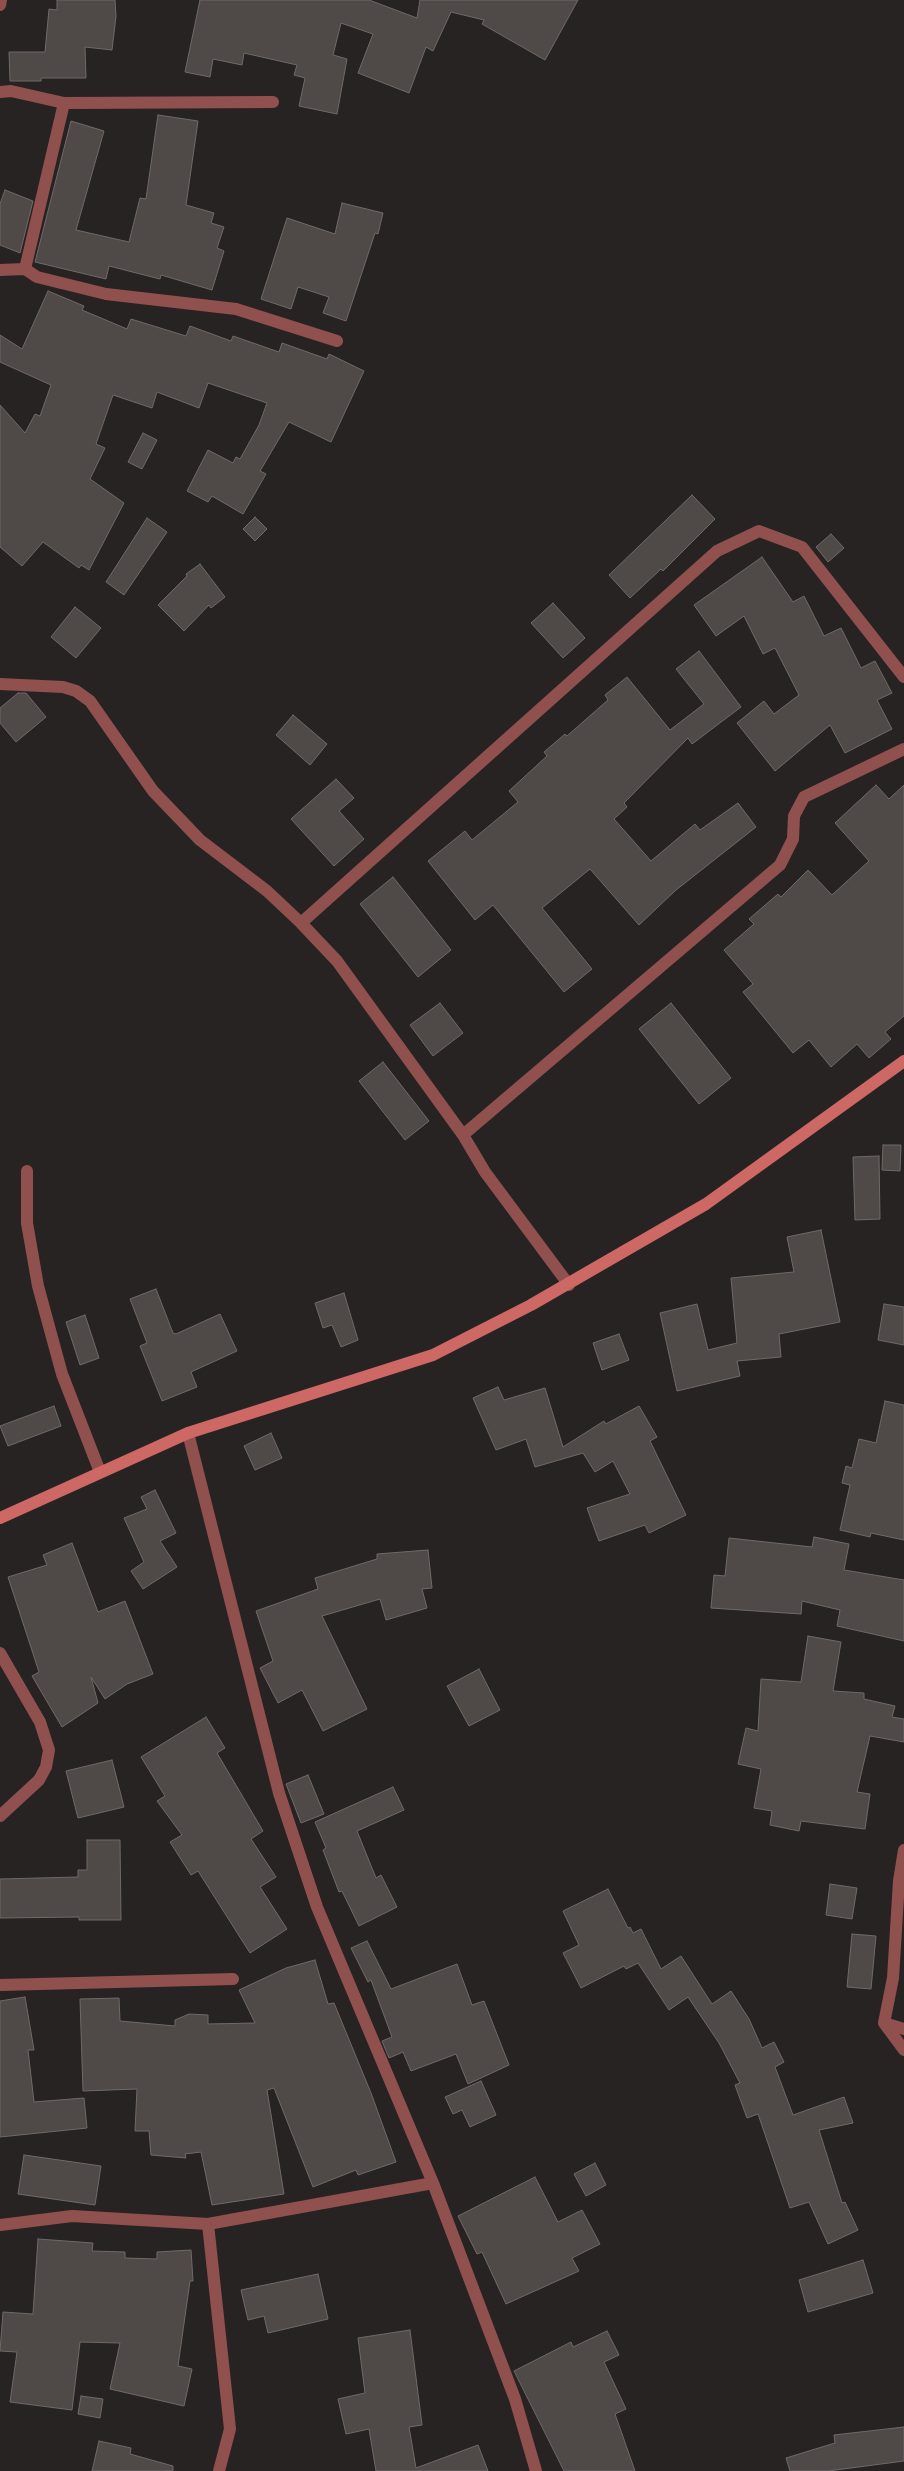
<!DOCTYPE html>
<html>
<head>
<meta charset="utf-8">
<style>
  body { margin:0 }
  canvas { display:block; background:#282323 }
</style>
</head>
<body>
<canvas width="904" height="2471"></canvas>
<script>
const g = document.querySelector('canvas').getContext('2d');
g.lineJoin = 'round';
function fill(path, color) { g.fillStyle = color; g.fill(path, 'evenodd'); }
const poly = rows => new Path2D(rows.map(r => 'M' + r).join(''));
function strokePath(path, color, width, dash) { g.strokeStyle = color; g.lineWidth = width; g.lineCap = dash ? 'butt' : 'round'; g.setLineDash(dash || []); g.stroke(path); }
const building = poly([
  [57,0,115,0,116,16,112,50,85,47,86,78,41,78,41,81,10,81,9,52,45,52,49,9,57,10,57,0],
  [200,0,369,0,417,18,420,0,578,0,545,60,482,24,484,20,451,12,433,51,426,47,409,93,358,73,373,34,341,23,333,55,347,59,337,114,299,106,305,78,294,75,297,65,244,53,242,65,213,59,210,77,185,72,200,0],
  [158,115,198,121,186,205,214,213,211,223,224,227,217,248,224,251,212,290,161,275,160,279,109,266,106,279,35,262,71,121,104,131,76,230,129,242,140,198,146,199,158,115],
  [5,190,33,201,20,253,0,245,0,204,5,190],
  [342,203,383,213,378,234,375,233,346,321,323,313,329,297,298,287,291,309,261,299,287,218,335,234,342,203],
  [48,291,84,306,82,310,127,329,131,319,186,336,190,326,231,341,233,336,279,352,282,343,327,359,329,354,364,371,331,442,289,422,260,471,266,474,243,514,212,496,208,502,187,491,208,450,233,463,236,457,240,459,259,425,267,403,208,383,199,408,157,392,152,408,113,395,96,444,105,448,90,479,124,503,89,570,81,565,79,568,43,542,22,566,0,547,0,405,25,433,35,414,40,416,51,385,0,362,0,335,22,349,48,291],
  [143,433,157,440,142,469,128,462,143,433],
  [692,495,715,519,663,571,661,569,630,598,609,575,692,495],
  [255,517,267,529,255,541,243,529,255,517],
  [147,518,167,532,124,595,106,582,147,518],
  [831,534,844,548,828,562,816,547,831,534],
  [762,557,793,602,804,596,824,636,841,628,861,668,875,661,892,693,877,700,892,729,845,753,830,725,775,771,737,723,764,701,774,714,799,695,775,648,763,654,744,616,716,636,694,605,762,557],
  [200,564,225,597,211,608,209,605,184,631,158,605,187,576,186,574,200,564],
  [553,603,585,638,563,658,531,623,553,603],
  [75,607,101,628,76,658,51,637,75,607],
  [699,651,741,707,692,744,688,738,624,803,627,807,614,819,651,861,695,824,700,830,738,803,756,827,676,890,639,925,590,869,542,908,592,969,564,992,493,905,475,920,428,861,465,831,472,840,518,802,509,791,547,756,544,752,565,734,567,736,608,700,605,695,627,677,670,730,704,704,676,669,699,651],
  [18,693,26,693,46,717,16,742,0,723,0,708,18,693],
  [293,715,327,744,310,765,276,735,293,715],
  [336,779,354,798,339,811,364,839,334,866,291,819,336,779],
  [876,785,889,799,904,785,904,1016,885,1032,891,1039,869,1058,857,1044,831,1067,809,1040,793,1053,743,992,753,984,724,950,754,924,749,919,778,894,781,897,808,870,832,895,869,861,835,823,876,785],
  [393,877,451,950,418,977,360,904,393,877],
  [440,1003,463,1033,433,1056,410,1025,440,1003],
  [671,1003,731,1078,699,1104,639,1029,671,1003],
  [383,1062,429,1121,405,1140,359,1081,383,1062],
  [883,1145,901,1145,900,1171,882,1170,883,1145],
  [879,1156,880,1219,855,1220,853,1157,879,1156],
  [821,1230,840,1322,779,1334,781,1357,737,1361,740,1376,677,1391,660,1313,697,1304,708,1350,737,1343,731,1278,794,1272,787,1237,821,1230],
  [156,1289,173,1333,176,1334,220,1314,237,1351,191,1372,197,1387,162,1401,140,1346,147,1343,130,1299,156,1289],
  [344,1293,358,1340,341,1347,332,1325,323,1328,315,1303,344,1293],
  [884,1304,904,1307,904,1345,878,1340,884,1304],
  [85,1315,99,1358,80,1365,66,1322,85,1315],
  [619,1334,629,1360,602,1370,593,1343,619,1334],
  [498,1387,504,1400,545,1388,563,1447,604,1421,606,1424,639,1406,657,1437,650,1441,686,1515,649,1533,645,1525,599,1541,587,1508,630,1494,613,1461,595,1472,583,1453,535,1467,526,1439,496,1450,473,1398,498,1387],
  [885,1401,904,1405,904,1540,871,1533,870,1537,840,1530,850,1485,842,1483,846,1466,852,1468,859,1439,876,1443,885,1401],
  [54,1406,61,1426,8,1446,0,1426,54,1406],
  [271,1433,282,1458,255,1470,244,1446,271,1433],
  [155,1490,176,1533,160,1541,177,1567,143,1589,131,1571,144,1562,124,1518,147,1509,141,1497,155,1490],
  [814,1537,849,1544,844,1570,904,1580,904,1641,837,1626,840,1610,802,1601,801,1614,711,1608,714,1575,725,1576,729,1538,812,1547,814,1537],
  [72,1543,98,1612,125,1601,153,1674,127,1684,105,1699,91,1677,98,1703,62,1727,32,1676,39,1672,8,1577,47,1565,43,1555,72,1543],
  [428,1550,432,1588,422,1589,427,1608,386,1620,380,1599,322,1616,367,1709,323,1731,302,1690,278,1703,260,1668,273,1661,256,1611,318,1589,315,1578,377,1559,377,1554,428,1550],
  [808,1636,841,1642,833,1691,864,1693,864,1699,895,1706,892,1717,904,1719,904,1742,870,1736,857,1792,870,1794,865,1829,801,1821,799,1831,770,1825,772,1811,754,1808,761,1769,738,1764,746,1728,758,1731,761,1679,801,1682,808,1636],
  [479,1669,500,1710,469,1726,447,1686,479,1669],
  [206,1717,225,1748,217,1753,263,1831,251,1839,276,1877,260,1887,287,1929,250,1953,198,1871,191,1875,170,1842,182,1835,157,1801,165,1796,141,1757,206,1717],
  [112,1760,124,1807,78,1818,66,1771,112,1760],
  [308,1775,324,1814,301,1823,286,1784,308,1775],
  [393,1787,404,1810,357,1831,376,1878,381,1875,397,1907,359,1926,342,1891,339,1892,323,1850,326,1848,315,1822,393,1787],
  [87,1840,120,1840,121,1920,79,1920,79,1917,0,1918,0,1879,78,1877,78,1870,87,1870,87,1840],
  [830,1884,857,1888,852,1919,826,1915,830,1884],
  [608,1889,628,1928,630,1927,633,1933,641,1929,661,1969,681,1956,712,2004,731,1991,749,2019,762,2048,774,2042,784,2062,775,2067,793,2115,844,2097,853,2123,819,2130,842,2203,845,2202,858,2230,828,2244,809,2202,790,2208,758,2114,747,2118,735,2085,740,2083,719,2043,688,1997,669,2010,638,1963,626,1969,624,1966,581,1988,563,1953,579,1945,563,1911,608,1889],
  [852,1934,876,1936,871,1989,847,1987,852,1934],
  [367,1941,391,1989,457,1964,472,2005,484,2001,509,2065,468,2084,456,2054,411,2071,403,2052,389,2058,382,2041,392,2037,371,1980,368,1982,351,1948,367,1941],
  [315,1960,328,2004,334,2003,371,2093,396,2162,358,2175,356,2170,313,2187,274,2088,267,2090,284,2194,212,2205,201,2152,185,2154,186,2158,151,2155,149,2131,135,2131,137,2089,83,2091,80,1999,119,1998,120,2021,175,2026,175,2020,189,2014,208,2015,208,2024,255,2023,239,1990,286,1968,315,1960],
  [25,1997,34,2050,28,2050,34,2102,84,2098,87,2128,0,2137,0,2001,25,1997],
  [481,2081,496,2115,470,2127,462,2110,453,2114,445,2097,481,2081],
  [24,2155,101,2166,95,2205,18,2194,24,2155],
  [595,2163,606,2185,586,2196,574,2174,595,2163],
  [535,2177,558,2222,582,2210,600,2244,572,2258,579,2271,506,2304,482,2252,477,2254,458,2216,535,2177],
  [38,2239,93,2243,92,2251,125,2252,125,2258,157,2259,157,2252,191,2250,193,2281,190,2281,178,2366,192,2369,184,2406,110,2389,120,2343,80,2342,72,2410,10,2402,17,2352,0,2351,3,2312,33,2314,38,2239],
  [863,2260,873,2293,808,2312,799,2280,863,2260],
  [318,2274,328,2319,268,2333,264,2316,248,2320,241,2290,318,2274],
  [410,2330,422,2425,409,2427,416,2468,478,2445,488,2471,376,2471,369,2429,346,2434,338,2399,365,2393,358,2338,410,2330],
  [607,2331,619,2355,604,2362,626,2409,615,2414,635,2471,564,2471,514,2371,571,2342,573,2347,607,2331],
  [81,2396,103,2399,100,2418,78,2414,81,2396],
  [904,2427,904,2461,828,2471,790,2471,786,2458,835,2443,834,2435,904,2427],
  [99,2441,131,2448,130,2454,173,2466,173,2471,92,2471,99,2441]
]);
const street = poly([
  [0,5,1,0],
  [0,92,11,91,64,103,273,102],
  [25,269,64,103],
  [0,270,25,269,37,277,106,294,236,309,337,341],
  [0,684,63,687,76,691,90,701,153,791,200,840,267,891,301,923],
  [463,1135,780,865,793,839,794,816,804,797,904,749],
  [27,1171,27,1223,38,1286,62,1374,100,1472],
  [569,1285,485,1172,463,1135,337,961,301,923,717,551,759,531,802,547,904,677],
  [188,1433,279,1793,317,1907,433,2183,515,2399,536,2471],
  [0,1653,40,1722,49,1750,46,1767,39,1780,0,1816],
  [904,1850,899,1881,893,1978,884,2023,904,2050],
  [0,1985,233,1979],
  [884,2023,904,2029],
  [208,2224,230,2429,219,2471],
  [0,2225,72,2216,208,2224,433,2183]
]);
const secondary = poly([
  [0,1518,188,1433,433,1355,531,1305,706,1204,904,1061]
]);
fill(building, '#4f4948');
strokePath(building, '#6f6968', 1);
strokePath(street, '#90514e', 12);
strokePath(secondary, '#cd6864', 12);
</script>
</body>
</html>
